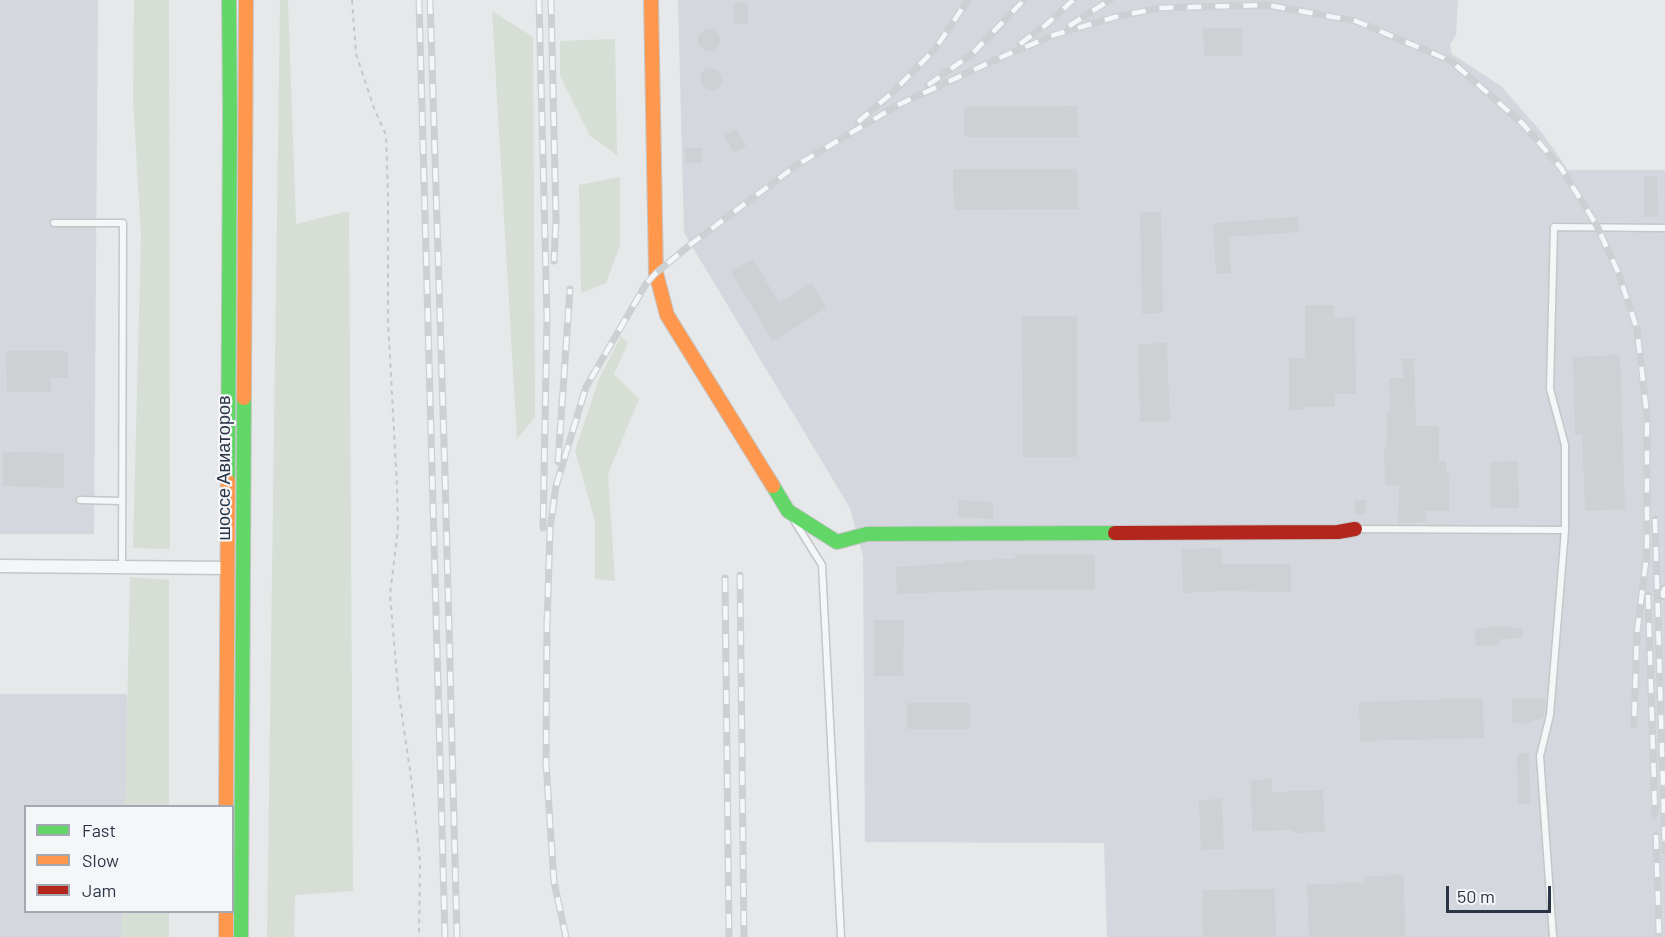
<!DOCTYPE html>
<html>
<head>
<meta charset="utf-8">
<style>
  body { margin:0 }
  #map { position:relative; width:1665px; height:937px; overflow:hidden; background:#e6e8ea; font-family:Barlow,sans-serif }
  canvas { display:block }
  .legend { position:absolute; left:24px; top:805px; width:210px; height:108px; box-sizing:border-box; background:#f4f6f9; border:2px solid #a4a8b1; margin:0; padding:8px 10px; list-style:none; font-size:18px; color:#2b3445 }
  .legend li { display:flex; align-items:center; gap:12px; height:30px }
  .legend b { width:30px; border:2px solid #a4a8b1 }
  .scale { position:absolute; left:1446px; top:886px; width:105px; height:27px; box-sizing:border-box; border:3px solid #2b3445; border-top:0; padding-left:8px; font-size:18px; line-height:21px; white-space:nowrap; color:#2b3445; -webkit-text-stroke:4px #f4f6f9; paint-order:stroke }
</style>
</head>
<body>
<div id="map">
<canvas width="1665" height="937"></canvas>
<ul class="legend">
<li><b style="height:8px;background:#63d668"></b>Fast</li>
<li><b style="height:8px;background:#ff974d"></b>Slow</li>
<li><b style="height:8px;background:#b3261e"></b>Jam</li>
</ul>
<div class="scale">50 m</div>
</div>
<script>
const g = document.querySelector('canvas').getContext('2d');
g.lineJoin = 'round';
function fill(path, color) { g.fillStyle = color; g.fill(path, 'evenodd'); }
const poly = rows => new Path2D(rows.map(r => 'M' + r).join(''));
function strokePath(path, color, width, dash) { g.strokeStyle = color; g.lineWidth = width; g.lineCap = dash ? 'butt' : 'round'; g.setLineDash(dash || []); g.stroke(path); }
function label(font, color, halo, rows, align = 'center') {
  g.font = font + ' Barlow,sans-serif'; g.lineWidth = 4.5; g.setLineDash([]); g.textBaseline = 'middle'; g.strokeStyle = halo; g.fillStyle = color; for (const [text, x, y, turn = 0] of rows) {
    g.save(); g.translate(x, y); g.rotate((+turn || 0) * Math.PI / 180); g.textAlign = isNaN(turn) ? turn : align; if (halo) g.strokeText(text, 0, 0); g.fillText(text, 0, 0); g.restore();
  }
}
const built = poly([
  [0,0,98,0,94,534,0,534],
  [678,0,1458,0,1456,35,1450,45,1452,54,1501,86,1543,134,1568,170,1665,170,1665,937,1107,937,1104,843,865,842,863,556,850,508,684,233],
  [0,694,127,694,126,806,26,806,26,912,124,912,123,937,0,937]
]);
const green = poly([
  [134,0,169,0,170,549,133,548,141,237,133,98],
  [280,0,288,0,296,224,349,211,353,891,295,895,294,937,267,937],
  [492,11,533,37,535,417,517,439],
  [615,39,617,155,590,136,560,76,560,41],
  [620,177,620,245,606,283,581,293,579,185],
  [621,336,628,343,614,374,639,399,608,474,615,581,595,579,595,521,575,451,599,379],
  [130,577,169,580,169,806,125,806],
  [122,912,169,912,169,937,121,937]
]);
const building = poly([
  [734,3,748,3,748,24,734,24],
  [1203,28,1242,28,1242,56,1204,56],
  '698 40a11 11 0 1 1 22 0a11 11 0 1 1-22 0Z',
  '700 79a11 11 0 1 1 22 0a11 11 0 1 1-22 0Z',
  [1078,106,1078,137,964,137,964,107],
  [736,129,746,146,734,153,724,136],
  [685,148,702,148,702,163,685,163],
  [953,169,1077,169,1078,209,954,210],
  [1657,176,1658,216,1644,217,1644,177],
  [1140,212,1161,212,1163,313,1142,314],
  [1298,217,1299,232,1229,237,1231,273,1216,274,1213,223],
  [753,259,779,303,811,283,826,308,773,341,731,272],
  [1305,305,1334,305,1334,318,1355,317,1356,394,1335,394,1335,407,1305,407,1305,410,1289,410,1289,358,1305,358],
  [1022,316,1077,316,1077,457,1023,457],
  [1167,343,1170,421,1140,422,1138,344],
  [6,351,68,351,68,378,51,378,51,392,7,392],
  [1620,355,1625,509,1585,511,1582,434,1575,435,1573,357],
  [1402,359,1414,359,1416,426,1439,426,1439,461,1446,461,1447,475,1449,475,1449,511,1426,511,1426,522,1398,523,1399,485,1385,485,1384,447,1387,447,1387,411,1390,411,1389,378,1404,378],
  [3,452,64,453,64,488,3,486],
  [1518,461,1519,508,1491,508,1490,462],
  [959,500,993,502,993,519,958,517],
  [1355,500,1366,500,1366,514,1355,514],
  [1221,548,1222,564,1291,564,1291,592,1222,591,1183,593,1182,549],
  [1015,555,1095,555,1095,590,1015,589,897,594,896,567,965,562,965,560,1015,559],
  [874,620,904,620,903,676,874,676],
  [1499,627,1523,628,1523,638,1500,639,1500,645,1476,646,1475,628],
  [1483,698,1484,738,1360,741,1359,702],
  [1546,698,1544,717,1521,726,1521,723,1512,723,1512,699],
  [907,703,970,703,970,729,907,729],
  [1529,753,1530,804,1518,804,1517,754],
  [1272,779,1272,792,1323,790,1325,832,1293,833,1293,830,1252,831,1251,780],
  [1222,799,1224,849,1201,850,1199,800],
  [1404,875,1405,937,1309,937,1307,884,1364,883,1364,876],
  [1275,889,1276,937,1203,937,1202,890]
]);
const path = poly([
  [352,0,356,54,374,108,386,135,388,193,388,322,397,486,398,528,390,595,398,689,411,777,420,861,419,937]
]);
const lane = poly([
  [54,223,123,223,122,567],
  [80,500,122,501],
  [795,522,822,565,841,937],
  [1355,529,1565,530,1565,445,1550,389,1554,227,1665,228],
  [1663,595,1665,589],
  [1553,937,1540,756,1550,715,1565,530]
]);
const street = poly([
  [0,566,228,568]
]);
const fast = poly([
  [228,481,230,114,229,0],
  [773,486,788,511,837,542,867,534,1115,533],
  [241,937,244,398]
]);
const slow = poly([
  [651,0,656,273,667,315,773,486],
  [244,398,246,0],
  [226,806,228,481],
  [226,912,226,937]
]);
const jam = poly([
  [1115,533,1338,532,1355,529]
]);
const rail = poly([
  [419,0,445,937],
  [430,0,445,474,457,937],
  [539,0,547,317,543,528],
  [551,0,556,220,554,261],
  [1069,26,1110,0],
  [1020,44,1047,24,1073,0],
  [928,85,972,54,1024,0],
  [858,122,893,92,935,49,968,0],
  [558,462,570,289],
  [1655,519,1665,851],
  [740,575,744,937],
  [725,578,729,937],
  [1648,595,1655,814],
  [547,618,546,763,554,882,566,937],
  [547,625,550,529,556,486,586,387,646,284,656,273,691,244,797,165,898,105,1006,55,1054,35,1115,17,1159,8,1267,5,1356,21,1451,61,1523,124,1561,168,1597,226,1618,272,1637,329,1647,416,1647,553,1637,633,1634,725],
  [1656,835,1659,935]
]);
const streetNames = [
  ["шоссе Авиаторов",224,468,-90]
];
fill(built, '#d4d7dd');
fill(green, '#d6ded6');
fill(building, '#ced0d3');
strokePath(lane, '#c4c6c8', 9);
strokePath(street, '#c4c6c8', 15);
strokePath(fast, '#c4c6c8', 16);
strokePath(slow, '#c4c6c8', 16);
strokePath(jam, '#c4c6c8', 16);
strokePath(path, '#c5c6ca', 2, [4.5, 4.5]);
strokePath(lane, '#f5f6f7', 6);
strokePath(street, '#f5f6f7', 12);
strokePath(fast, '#63d668', 14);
strokePath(slow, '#ff974d', 14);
strokePath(jam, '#b3261e', 14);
strokePath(rail, '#cecfd2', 7);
strokePath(rail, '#f4f6f9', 4.5, [14]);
label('18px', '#2b3445', '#f4f6f9', streetNames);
</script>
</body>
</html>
